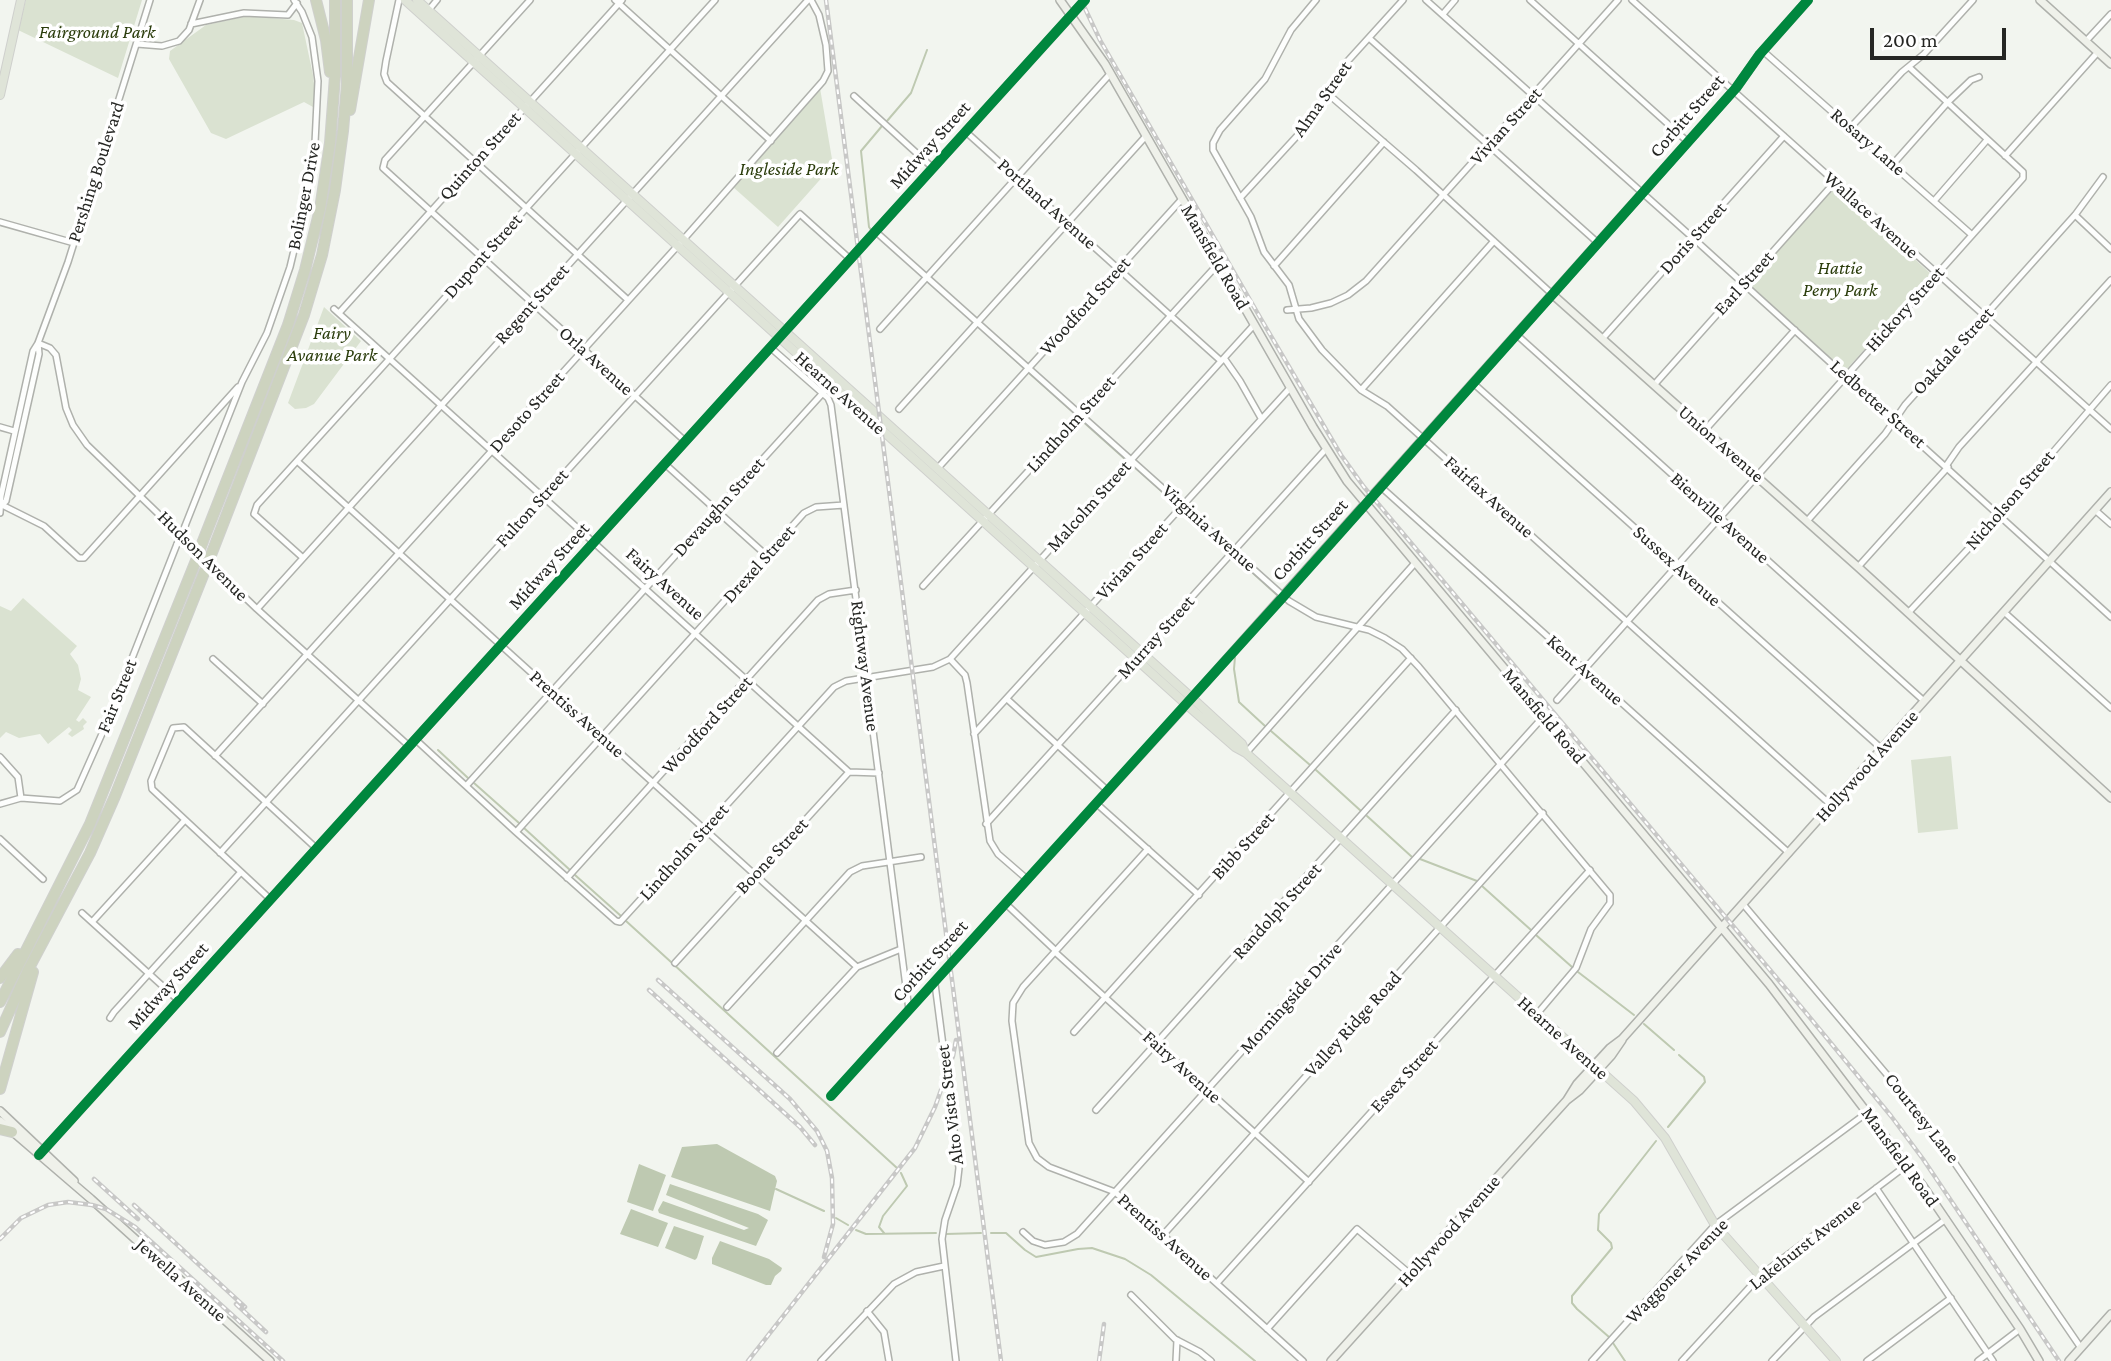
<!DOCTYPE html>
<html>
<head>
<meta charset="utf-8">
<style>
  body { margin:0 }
  #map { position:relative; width:2111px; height:1361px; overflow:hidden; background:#f2f5ef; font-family:"Crimson Pro",serif }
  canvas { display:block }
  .scale { position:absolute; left:1870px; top:28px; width:136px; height:32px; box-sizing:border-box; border:4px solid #252623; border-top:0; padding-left:9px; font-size:21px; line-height:24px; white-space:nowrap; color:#252623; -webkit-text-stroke:5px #fff; paint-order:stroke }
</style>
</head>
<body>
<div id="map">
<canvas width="2111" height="1361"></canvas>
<div class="scale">200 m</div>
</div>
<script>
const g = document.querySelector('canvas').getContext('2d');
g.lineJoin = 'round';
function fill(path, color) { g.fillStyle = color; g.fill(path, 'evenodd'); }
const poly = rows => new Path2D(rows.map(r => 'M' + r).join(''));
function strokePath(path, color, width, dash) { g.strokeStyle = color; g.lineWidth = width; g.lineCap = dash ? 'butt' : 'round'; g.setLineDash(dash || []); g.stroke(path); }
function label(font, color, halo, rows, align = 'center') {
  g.font = font + ' "Crimson Pro",serif'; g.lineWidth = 7; g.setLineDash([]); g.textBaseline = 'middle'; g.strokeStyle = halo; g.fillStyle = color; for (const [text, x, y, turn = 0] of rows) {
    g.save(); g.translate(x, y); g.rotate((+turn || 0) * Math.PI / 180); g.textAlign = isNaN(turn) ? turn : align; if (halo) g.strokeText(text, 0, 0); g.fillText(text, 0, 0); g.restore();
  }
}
const green = poly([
  [26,0,142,0,118,78,18,30],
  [248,16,294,20,302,23,313,75,316,101,313,107,304,102,226,139,211,133,169,59,170,51,206,25],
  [820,88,833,165,778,227,733,187],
  [1834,185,1932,275,1845,371,1747,283],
  [324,307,361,341,314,404,306,408,295,409,288,403],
  [23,598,77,646,70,654,78,665,81,679,78,690,91,697,76,720,79,722,83,718,87,722,83,726,84,729,72,737,68,734,72,730,69,727,48,744,40,734,19,738,6,732,0,738,0,606,11,611],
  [1951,756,1958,829,1918,833,1911,760]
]);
const water = poly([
  [717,1144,775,1176,777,1181,770,1211,671,1177,682,1147],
  [639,1164,666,1175,653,1211,627,1202],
  [670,1184,758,1214,768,1220,756,1246,659,1213,658,1210,663,1201,744,1230,749,1228,666,1195],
  [631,1209,668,1223,658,1247,620,1234],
  [674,1226,704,1236,697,1258,695,1260,665,1248],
  [720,1241,769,1259,782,1268,781,1271,775,1276,771,1285,766,1285,712,1264,712,1258]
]);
const stream = poly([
  [887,121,911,93,927,50],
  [871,230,869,227,861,151,882,126],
  [995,342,1024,368],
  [1029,373,1075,414],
  [1080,419,1126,460],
  [1132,465,1177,505],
  [1183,510,1228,551],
  [1234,556,1277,595],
  [1235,657,1234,669,1239,702,1265,726],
  [1271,731,1310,765],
  [438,750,468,778],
  [1316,770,1361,811],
  [474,783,519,823],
  [1367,816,1412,857],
  [524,828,570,870],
  [1420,859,1477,881],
  [575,875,621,916],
  [1482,886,1531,930],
  [626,921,897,1168],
  [1536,935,1572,967],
  [1578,972,1634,1015],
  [1644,1024,1674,1050],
  [1668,1127,1705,1082,1704,1077,1679,1055],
  [776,1189,824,1211],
  [836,1218,848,1225],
  [856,1230,866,1234,936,1233],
  [884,1233,879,1227,883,1216,907,1186,901,1173],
  [991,1233,1006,1233,1025,1250,1036,1257,1078,1249,1092,1248,1125,1259,1151,1275,1255,1361],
  [946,1234,981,1233],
  [1609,1337,1577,1309,1572,1303,1572,1296,1612,1248,1611,1243,1598,1230,1599,1214,1656,1141],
  [1613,1343,1625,1361]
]);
const street = poly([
  [399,0,386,61,384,74,387,82,628,300],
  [530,0,385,160,383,168,685,441],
  [615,0,771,141],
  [1316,0,1291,30,1265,79,1220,130,1213,143,1213,150,1251,217,1264,252,1289,285,1299,319,1322,350,1361,390,1387,406,1831,805],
  [1426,0,1693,238,2111,617],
  [1530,0,1688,142],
  [1632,0,2111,429],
  [428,11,437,0],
  [1443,14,1455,0],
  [191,24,244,13,288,15,297,3],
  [1369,38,1598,243],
  [2086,41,2111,14],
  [137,44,162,46,179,41,189,30,200,0],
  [1763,51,1972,235],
  [1327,93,1416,170,1552,294],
  [854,96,933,168],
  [1851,127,1902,72,1924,54,1973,0],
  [966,132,1221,361],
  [2005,156,2098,52],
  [1893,164,1948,102,1971,80,1979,77],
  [1240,198,1308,124,1345,64,1403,0],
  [1934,201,1987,140],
  [2075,215,2111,249],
  [0,222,74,243],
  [875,231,1289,601,1316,617,1369,630,1385,638,1402,649,1419,667,1610,895,1610,903,1591,929,1576,968,1537,1014],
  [1274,266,1384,142],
  [334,309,849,772],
  [1287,310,1311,308,1331,303,1348,295,1366,281,1618,0],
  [339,313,622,0],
  [880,329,1110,74],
  [1517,335,1924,701],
  [1602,339,1784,136],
  [38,343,50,348,56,355,66,408,73,425,87,445,257,609,409,746],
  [771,348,828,398,831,405,909,1010],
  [1224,358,1240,381,1261,418],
  [1473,383,1882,749],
  [1654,385,1835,182],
  [1361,390,1494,241],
  [899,409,1146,136],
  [0,427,14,431],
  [1705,430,1795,330],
  [297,461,857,967],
  [665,464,766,555],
  [1946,466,1959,447,2111,280],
  [937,469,1182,199],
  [1381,487,1789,853],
  [2,505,44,526,79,558,84,558,238,387],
  [2,505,6,501,39,354,38,343],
  [2095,510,2111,524],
  [0,513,1,496,33,351,38,343,68,262,150,0],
  [1807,521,1885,434,1905,405,2075,215,2103,177],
  [185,526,242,382,267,333,290,267,306,200,315,143,318,81,312,37,302,12,294,0],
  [302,557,254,514,257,505,715,0],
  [1858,567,1948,467],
  [923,586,1219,263],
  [257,609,808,0],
  [2004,612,2111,708],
  [1908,613,1984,532,2111,385],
  [213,659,263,704],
  [950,659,965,675,967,683,990,841,998,854,1028,880],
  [1007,699,1108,791],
  [1557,700,2023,178,2023,172,1909,67],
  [974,734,1290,388],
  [415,739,516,832,616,921,620,922,834,687,846,681,933,667,950,659,1254,325],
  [1246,753,1415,563],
  [215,756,683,240,823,81,828,71,826,45,819,15,811,0],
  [0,757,18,777,21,798],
  [849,772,879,773],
  [466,786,831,384],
  [0,804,21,798,60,801,77,790,105,727,177,544],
  [1097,804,1199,895],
  [986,824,1326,449],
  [516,832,804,513,816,507,844,505],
  [0,839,43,879],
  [1148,849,1023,987,1013,1003,1012,1021,1029,1143,1037,1158,1049,1167,1115,1192,1303,1361],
  [220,853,800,214,850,259],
  [567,878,818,600,829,594,856,590],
  [270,899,152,789,151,781,173,728,184,727,316,848],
  [1006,904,1056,951],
  [1743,904,1926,1121,2081,1348],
  [82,913,178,1000],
  [92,922,184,821],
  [1055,952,1309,1182],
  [675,963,849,772],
  [935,984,959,1168,957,1185,945,1220,942,1239,956,1361],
  [727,1007,850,872,862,866,921,857],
  [110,1018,114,1012,241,872],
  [1074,1032,1411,658],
  [777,1053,857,967,901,949],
  [831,1096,1187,705],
  [1096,1110,1456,710],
  [1876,1188,1993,1361],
  [1023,1232,1033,1241,1045,1245,1064,1242,1077,1234,1544,716],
  [1163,1235,1543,813],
  [1217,1283,1590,870],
  [1131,1295,1175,1339,1200,1352,1211,1361],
  [867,1311,884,1332,889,1361],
  [1267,1329,1357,1229,1410,1274],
  [821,1361,894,1284,916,1272,944,1266],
  [1176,1361,1177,1340],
  [1592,1361,1715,1225,1868,1112],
  [1682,1361,1761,1275,1907,1165],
  [1772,1361,1814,1317,1946,1219],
  [1867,1361,1951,1298],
  [1978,1361,2020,1329]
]);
const secondary = poly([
  [1060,0,1105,64,1313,427,1347,481,1769,984,1923,1186,2020,1329,2039,1361],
  [2040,0,2111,64],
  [1552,294,1858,567,2111,798],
  [1190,700,1736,88,1760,54,1808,0],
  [1567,1100,1577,1084,1610,1048,1622,1039,2111,492],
  [0,1111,74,1181],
  [0,1121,91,1199,270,1361],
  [39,1155,1085,0],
  [1331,1361,1567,1100,1580,1090,1611,1056,1622,1040],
  [2069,1361,2111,1314]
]);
const primary = poly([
  [405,0,1187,705,1235,747,1246,753,1634,1101,1665,1138,1715,1225,1836,1361],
  [417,0,1192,698,1242,744,1246,753],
  [0,95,21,0]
]);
const highway = poly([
  [316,0,326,40,330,72],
  [350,110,369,0],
  [203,541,288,325,305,270,320,209,330,143,335,76,335,0],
  [211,555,304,315,322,255,335,190,343,131,347,84,347,0],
  [0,978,18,954],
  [0,1002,90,824,197,558],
  [0,1032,28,970,90,853,115,796,204,573],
  [0,1089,33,972],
  [0,1129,12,1132]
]);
const rail = poly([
  [826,0,1001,1361],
  [1081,0,1100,40,1261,319,1341,455,1364,487,1802,1008,1891,1116,1923,1159,2059,1361],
  [658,980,790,1099,817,1131,827,1151,832,1178,833,1224,824,1257],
  [649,990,800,1127,815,1145],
  [94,1179,138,1219],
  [134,1205,245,1307],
  [0,1239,21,1218,48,1205,68,1202,92,1205,106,1209,135,1227,283,1361],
  [236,1304,266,1332],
  [748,1361,915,1148,935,1107,953,1056,956,1040],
  [1099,1361,1104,1324]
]);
const streetBridge = poly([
  [177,544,185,526]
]);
const highwayBridge = poly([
  [197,558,203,541],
  [204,573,211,555]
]);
const cycleway = poly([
  [831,1096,1284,596,1736,88,1760,54,1808,0],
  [39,1155,1085,0]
]);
const parkNames = [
  ["Fairground Park",97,32],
  ["Ingleside Park",789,169],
  ["Hattie",1840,268],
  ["Perry Park",1840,290],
  ["Fairy",332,333],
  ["Avanue Park",332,355]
];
const streetNames = [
  ["Alma Street",1322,99,-55],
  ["Corbitt Street",1687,116,-49],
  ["Vivian Street",1506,126,-48],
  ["Rosary Lane",1868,142,41],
  ["Midway Street",930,145,-48],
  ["Quinton Street",480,156,-48],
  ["Pershing Boulevard",96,172,-72],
  ["Bolinger Drive",304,196,-79],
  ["Portland Avenue",1047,204,42],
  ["Wallace Avenue",1871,215,42],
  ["Doris Street",1693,238,-48],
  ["Dupont Street",483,256,-48],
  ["Mansfield Road",1215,257,60],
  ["Earl Street",1744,283,-48],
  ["Regent Street",532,304,-48],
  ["Woodford Street",1085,306,-48],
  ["Hickory Street",1905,309,-48],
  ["Oakdale Street",1953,351,-48],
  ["Orla Avenue",596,361,42],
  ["Hearne Avenue",840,393,42],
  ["Ledbetter Street",1878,404,42],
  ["Desoto Street",527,412,-48],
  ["Lindholm Street",1071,424,-48],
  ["Union Avenue",1721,444,41],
  ["Fairfax Avenue",1489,497,42],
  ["Nicholson Street",2010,500,-49],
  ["Malcolm Street",1089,506,-48],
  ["Devaughn Street",719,507,-48],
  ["Fulton Street",532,508,-48],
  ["Bienville Avenue",1720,518,42],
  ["Virginia Avenue",1209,528,42],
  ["Corbitt Street",1310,540,-48],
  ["Hudson Avenue",203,556,45],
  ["Vivian Street",1132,561,-48],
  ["Drexel Street",759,564,-48],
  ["Midway Street",549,566,-48],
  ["Sussex Avenue",1677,566,42],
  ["Fairy Avenue",665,584,42],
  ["Murray Street",1156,637,-48],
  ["Rightway Avenue",865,666,83],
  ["Kent Avenue",1585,670,42],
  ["Fair Street",117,696,-68],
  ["Prentiss Avenue",577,714,42],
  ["Mansfield Road",1544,716,50],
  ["Woodford Street",707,725,-48],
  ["Hollywood Avenue",1867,766,-48],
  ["Bibb Street",1243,846,-48],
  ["Lindholm Street",684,852,-48],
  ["Boone Street",772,856,-47],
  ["Randolph Street",1277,911,-48],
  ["Corbitt Street",930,961,-48],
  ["Midway Street",168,986,-48],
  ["Morningside Drive",1291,998,-48],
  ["Valley Ridge Road",1353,1024,-48],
  ["Hearne Avenue",1563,1038,42],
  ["Fairy Avenue",1182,1067,42],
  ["Essex Street",1404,1076,-48],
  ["Alto Vista Street",950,1105,-97],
  ["Courtesy Lane",1922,1118,52],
  ["Mansfield Road",1900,1157,54],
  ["Hollywood Avenue",1449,1231,-48],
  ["Prentiss Avenue",1165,1237,42],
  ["Lakehurst Avenue",1805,1244,-38],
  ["Waggoner Avenue",1677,1271,-46],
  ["Jewella Avenue",181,1280,42]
];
fill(green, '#dae2d1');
fill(water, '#bec9b1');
strokePath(stream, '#bec9b1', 2);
strokePath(street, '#afb1ac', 8);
strokePath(secondary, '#afb1ac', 10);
strokePath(primary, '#cfd0cd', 10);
strokePath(highway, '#cfd0cd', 12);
strokePath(street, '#fdfefd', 5);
strokePath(secondary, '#eff1ea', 7);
strokePath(primary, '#dfe4d8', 8);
strokePath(highway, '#cdd3bf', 10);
strokePath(rail, '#c8c8c7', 4.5);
strokePath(rail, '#fff', 2, [5]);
strokePath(streetBridge, '#afb1ac', 8, []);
strokePath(highwayBridge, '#cfd0cd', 12, []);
strokePath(streetBridge, '#fdfefd', 5);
strokePath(highwayBridge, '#cdd3bf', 10);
strokePath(cycleway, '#00873e', 10);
label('italic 19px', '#2a3c0b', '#fff', parkNames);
label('19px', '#252623', '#fff', streetNames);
</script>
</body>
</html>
